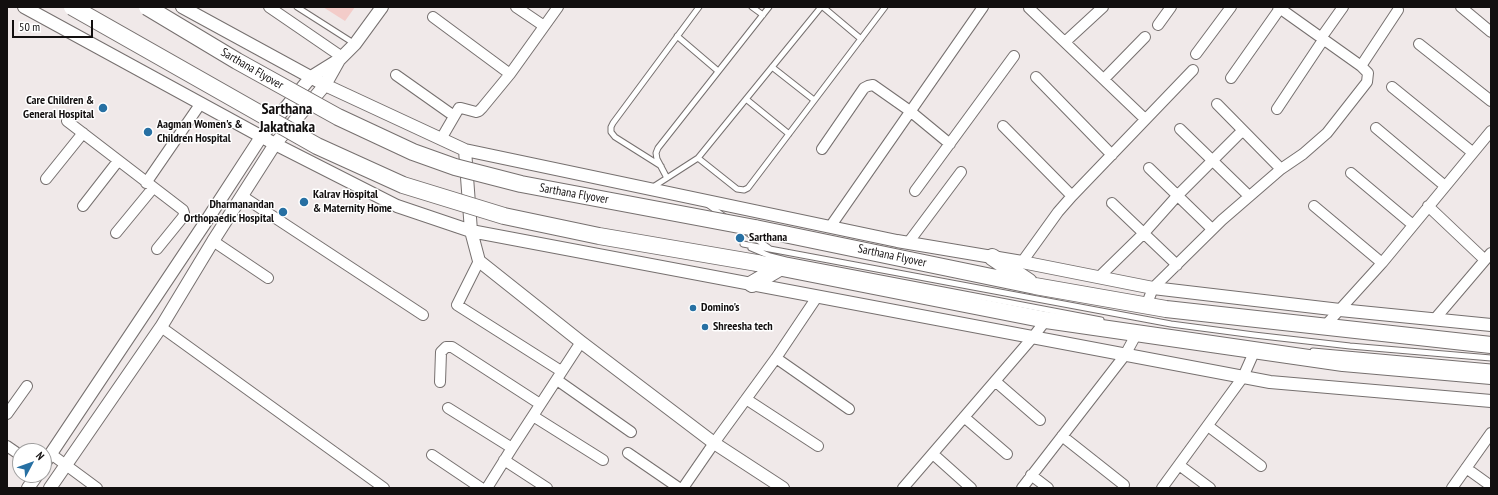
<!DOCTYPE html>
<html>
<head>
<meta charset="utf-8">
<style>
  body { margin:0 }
  #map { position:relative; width:1498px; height:495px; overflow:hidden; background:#f0e9e9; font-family:"PT Sans Narrow",sans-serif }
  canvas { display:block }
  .frame { position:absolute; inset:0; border:8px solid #120f0f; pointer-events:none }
  .north { position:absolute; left:12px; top:443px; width:40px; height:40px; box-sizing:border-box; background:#fff; border:1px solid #a09f9f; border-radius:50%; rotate:49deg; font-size:11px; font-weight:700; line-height:16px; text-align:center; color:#120f0f }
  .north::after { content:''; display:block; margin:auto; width:14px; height:18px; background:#2770a3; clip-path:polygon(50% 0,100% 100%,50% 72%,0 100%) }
  .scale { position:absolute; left:12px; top:20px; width:81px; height:18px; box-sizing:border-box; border:2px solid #120f0f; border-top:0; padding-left:5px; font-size:12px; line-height:14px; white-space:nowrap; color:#120f0f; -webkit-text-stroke:3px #fff; paint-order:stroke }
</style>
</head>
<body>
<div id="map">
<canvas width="1498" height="495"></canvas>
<div class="frame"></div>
<div class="north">N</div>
<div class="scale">50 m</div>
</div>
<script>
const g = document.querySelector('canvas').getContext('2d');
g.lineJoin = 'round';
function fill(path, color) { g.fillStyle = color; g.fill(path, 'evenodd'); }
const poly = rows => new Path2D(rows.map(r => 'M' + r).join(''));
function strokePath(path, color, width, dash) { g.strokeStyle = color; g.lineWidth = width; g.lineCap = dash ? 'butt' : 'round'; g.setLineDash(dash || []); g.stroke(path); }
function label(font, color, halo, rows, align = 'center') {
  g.font = font + ' "PT Sans Narrow",sans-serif'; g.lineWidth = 3; g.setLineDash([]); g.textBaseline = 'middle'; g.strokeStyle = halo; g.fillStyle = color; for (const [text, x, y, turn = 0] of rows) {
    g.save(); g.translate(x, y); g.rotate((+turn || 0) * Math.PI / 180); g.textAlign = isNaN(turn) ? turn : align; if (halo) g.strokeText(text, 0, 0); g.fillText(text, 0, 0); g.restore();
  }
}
const green = poly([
  [323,7,355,7,345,21]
]);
const service = poly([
  [297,7,355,44],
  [752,7,763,15],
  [823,7,861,39],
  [677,36,718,71],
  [772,67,814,100],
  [746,99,789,134],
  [698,158,737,189,744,190,748,188,885,7],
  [661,166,615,137,611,132,611,127,613,123,699,7],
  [667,178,657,159,656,153,658,148,769,7],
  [653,187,698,158,821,7],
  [707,204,725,217],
  [746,232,769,248],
  [743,244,1171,324,1254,335,1350,346,1491,358],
  [751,248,770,256,786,260],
  [782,266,786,260,1101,320],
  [1313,351,1491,367]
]);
const minor = poly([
  [269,7,342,57],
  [516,7,544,26],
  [1461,7,1491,32],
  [1029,8,1145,119],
  [433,17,510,74],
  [1158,25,1171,7],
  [1321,38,1343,7],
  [1065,42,1103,7],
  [1419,44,1491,101],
  [1196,54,1231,7],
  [1361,66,1398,10],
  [396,75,454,116],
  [1036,77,1112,155],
  [1231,78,1281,7],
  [1104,79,1145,37],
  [1392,87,1472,152],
  [1217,104,1281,169],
  [1277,109,1323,40],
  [67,121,183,210,184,213,183,217,157,249],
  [1003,126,1072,196],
  [1376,128,1445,186],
  [1180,129,1249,196],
  [441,139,459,108,461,108,476,112,479,111,482,108,510,74,558,7],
  [822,149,864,88,868,86,873,85,910,111,950,144],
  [1149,168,1212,229],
  [1351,173,1413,225],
  [46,179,83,133],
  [146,183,201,103],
  [915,191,1014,56],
  [242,196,423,315],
  [1112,203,1177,265],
  [83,206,118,161],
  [1314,206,1382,263],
  [1428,206,1485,260],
  [830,227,983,7],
  [116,233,153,188],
  [213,241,268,278],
  [908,243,961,172],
  [479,261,457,305,561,371],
  [1022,262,1058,212,1072,196,1193,70],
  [1099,277,1144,233,1177,196,1242,131],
  [1146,306,1153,288,1222,220,1281,169,1303,154,1327,133,1367,82,1368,73,1361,66,1278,7],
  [1434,320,1491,253],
  [161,327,384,488],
  [1324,327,1382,263,1491,131],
  [776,358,849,409],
  [557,380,631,432],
  [995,381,1040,420],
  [440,382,441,352,446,347,452,347,540,404],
  [746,399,818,446],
  [448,408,512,448],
  [7,414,27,386],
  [533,416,603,460],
  [964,417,1007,454],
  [1208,426,1261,466],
  [1062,436,1124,485],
  [7,446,20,455],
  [628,453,679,488],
  [51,454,97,488],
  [933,454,971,488],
  [432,455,481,488],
  [504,460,547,488],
  [1179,465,1210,488],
  [1466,468,1491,486],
  [1031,475,1048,488],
  [487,488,512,448,581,342],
  [683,488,714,443,776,358,817,297],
  [903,488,1033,337,1046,320],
  [1022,488,1125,355,1137,333],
  [1162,488,1243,377,1255,350],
  [1452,488,1491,433]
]);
const tertiary = poly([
  [24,7,275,144,397,206,471,231,1270,382,1491,401],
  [182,7,325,85,465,150,897,241,1022,262,1153,288,1340,310,1491,325],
  [465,150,471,231,479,261,581,342,714,443,783,488],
  [44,464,205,223,261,137,311,77,340,59,355,44,382,7],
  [28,488,37,475],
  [50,488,161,327,213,241,275,144,325,85,339,60]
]);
const primary = poly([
  [755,228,1035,286,1166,309,1491,345],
  [992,257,1029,282],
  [757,263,1046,320,1343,363,1491,376],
  [752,284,781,267]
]);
const primaryBridge = poly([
  [72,7,317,146,403,185,504,216,599,236,757,263],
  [147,7,237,61,338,117,413,152,455,167,521,184,755,228]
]);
const markers = [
  [103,108,5,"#2770a3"],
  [148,132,5,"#2770a3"],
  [304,202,5,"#2770a3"],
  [283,212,5,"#2770a3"],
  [740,238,5,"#2770a3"],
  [693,308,4,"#2770a3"],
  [705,327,4,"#2770a3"]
];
const streetNames = [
  ["Sarthana Flyover",252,69,30],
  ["Sarthana Flyover",574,194,10],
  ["Sarthana Flyover",892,256,12]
];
const poiNames = [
  ["Care Children &",94,101,"right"],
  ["General Hospital",94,115,"right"],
  ["Aagman Women's &",157,125],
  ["Children Hospital",157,139],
  ["Kalrav Hospital",313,195],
  ["& Maternity Home",313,209],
  ["Dharmanandan",274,205,"right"],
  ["Orthopaedic Hospital",274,219,"right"],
  ["Sarthana",749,238],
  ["Domino's",701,308],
  ["Shreesha tech",713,327]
];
const districtNames = [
  ["Sarthana",287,109],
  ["Jakatnaka",287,127]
];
fill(green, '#f3ccc9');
strokePath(service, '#76706f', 7);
strokePath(minor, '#76706f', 12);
strokePath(tertiary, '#76706f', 14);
strokePath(primary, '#76706f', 18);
strokePath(service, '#fff', 5);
strokePath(minor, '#fff', 10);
strokePath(tertiary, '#fff', 12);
strokePath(primary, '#fff', 16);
strokePath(primaryBridge, '#76706f', 18, []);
strokePath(primaryBridge, '#fff', 16);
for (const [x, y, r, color] of markers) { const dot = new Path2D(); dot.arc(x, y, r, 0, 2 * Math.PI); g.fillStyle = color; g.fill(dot); strokePath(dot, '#fff', 1.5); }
label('12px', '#120f0f', '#fff', streetNames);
label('bold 12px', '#120f0f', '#fff', poiNames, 'left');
label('bold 16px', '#120f0f', '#fff', districtNames);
</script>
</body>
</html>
